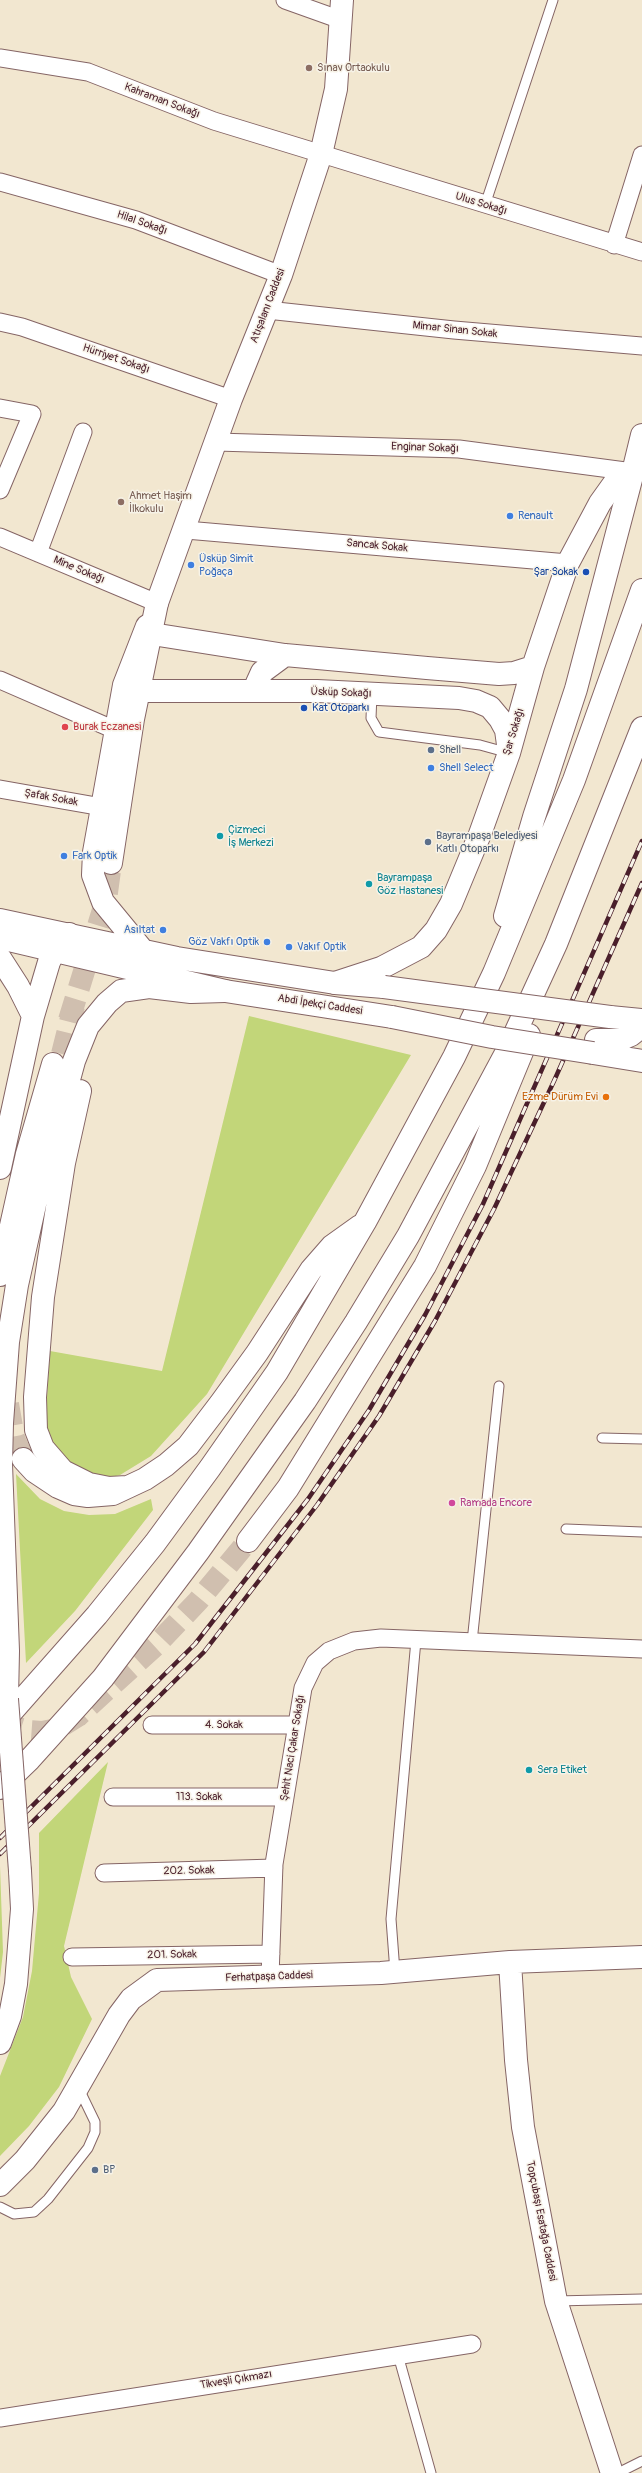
<!DOCTYPE html>
<html>
<head>
<meta charset="utf-8">
<style>
  body { margin:0 }
  canvas { display:block; background:#f2e7d0 }
</style>
</head>
<body>
<canvas width="642" height="2473"></canvas>
<script>
const g = document.querySelector('canvas').getContext('2d');
g.lineJoin = 'round';
function fill(path, color) { g.fillStyle = color; g.fill(path, 'evenodd'); }
const poly = rows => new Path2D(rows.map(r => 'M' + r).join(''));
function strokePath(path, color, width, dash) { g.strokeStyle = color; g.lineWidth = width; g.lineCap = dash ? 'butt' : 'round'; g.setLineDash(dash || []); g.stroke(path); }
function label(font, color, halo, rows, align = 'center') {
  g.font = font + ' Pangolin,sans-serif'; g.lineWidth = 3; g.setLineDash([]); g.textBaseline = 'middle'; g.strokeStyle = halo; g.fillStyle = color; for (const [text, x, y, turn = 0] of rows) {
    g.save(); g.translate(x, y); g.rotate((+turn || 0) * Math.PI / 180); g.textAlign = isNaN(turn) ? turn : align; if (halo) g.strokeText(text, 0, 0); g.fillText(text, 0, 0); g.restore();
  }
}
const green = poly([
  [249,1016,411,1055,207,1394,151,1456,120,1475,108,1478,83,1475,61,1458,45,1427,50,1351,162,1371],
  [16,1474,40,1499,64,1511,89,1515,115,1514,151,1499,153,1510,75,1611,26,1663],
  [108,1762,64,1946,71,1977,92,2019,59,2087,29,2126,0,2156,0,2076,23,2017,32,1971,39,1893,39,1833],
  [0,1866,3,1952,0,1978]
]);
const highwayTunnel = poly([
  [69,1020,106,900,111,863],
  [54,1086,74,1006],
  [8,1404,14,1438,23,1459],
  [0,1722,28,1731,42,1732,57,1729,78,1716,155,1646,198,1601,248,1541]
]);
const lane = poly([
  [485,205,553,0],
  [372,694,371,718,379,732,480,745,509,753],
  [602,1438,642,1439],
  [566,1529,642,1532],
  [472,1642,499,1386],
  [395,1972,391,1919,416,1640],
  [0,2207,14,2214,34,2212,48,2199,88,2148,95,2132,95,2122,79,2089],
  [556,2301,642,2299],
  [398,2355,431,2473],
  [618,2473,642,2461]
]);
const street = poly([
  [285,0,341,20],
  [0,58,88,72,214,121,642,252],
  [0,182,136,220,281,275],
  [614,245,642,155],
  [267,310,454,330,642,346],
  [0,322,22,327,231,399],
  [0,408,32,414,0,490],
  [216,442,459,449,633,472],
  [186,530,568,563],
  [0,537,157,603],
  [38,553,83,432],
  [0,680,115,730],
  [0,789,102,807],
  [152,1725,297,1725],
  [113,1797,285,1797],
  [104,1873,274,1868],
  [72,1957,271,1954],
  [270,1977,274,1864,303,1688,315,1663,329,1651,354,1641,381,1638,642,1649],
  [0,2418,472,2344]
]);
const secondary = poly([
  [157,603,231,399,281,275,321,154,336,89,342,0],
  [152,634,285,655,427,668,499,674,514,673,533,667],
  [139,691,317,691,459,698,476,701,490,707,500,719,506,730,509,752],
  [256,691,257,683,262,672,285,655],
  [335,983,381,968,421,947,436,930,451,904,480,834,509,753,533,667,568,563,600,503,615,482,633,472,642,435],
  [510,1962,516,2060,523,2127,556,2301,612,2473],
  [0,2185,25,2160,64,2111,119,2015,131,1999,157,1980,381,1973,510,1962,642,1957]
]);
const primary = poly([
  [0,920,177,958,335,983,384,987],
  [0,938,225,991,392,1017],
  [145,953,103,902,93,875,94,852,124,685,147,626],
  [610,1017,642,1020],
  [596,1040,619,1040,631,1035,642,1026],
  [593,1053,642,1061]
]);
const highway = poly([
  [111,863,133,719,157,603],
  [505,916,534,817,576,689,633,472],
  [0,958,18,986,33,1016],
  [80,1091,64,1163,43,1297,35,1397,36,1430,43,1448,63,1471,89,1484,109,1488,127,1487],
  [0,1168,33,1016,49,962,58,944,69,934],
  [0,1275,27,1154,53,1064],
  [23,1459,34,1471,58,1487,74,1494,88,1496,113,1494,145,1479,166,1465,188,1446,220,1404,257,1353,311,1270,332,1246,360,1226],
  [248,1541,288,1488,425,1266,475,1166,529,1035],
  [7,1699,8,1651,1,1464,2,1423,8,1342,17,1285,36,1200,74,1061,88,1026,107,1003,121,991,149,987,191,992,225,991],
  [0,1725,97,1615,155,1543,210,1468,277,1372,365,1222,454,1057,494,973,574,780,642,590],
  [0,1788,30,1759,103,1678,198,1552,305,1401,356,1322,408,1236,506,1053,556,944,642,728],
  [0,2043,10,2016,16,1984,22,1909,20,1871]
]);
const rail = poly([
  [0,1838,195,1644,308,1499,369,1410,425,1315,483,1204,642,841],
  [0,1854,204,1652,317,1505,379,1416,435,1321,494,1209,554,1081,642,883]
]);
const primaryBridge = poly([
  [384,987,610,1017],
  [392,1017,492,1037,593,1053]
]);
const highwayBridge = poly([
  [7,1699,20,1871]
]);
const markers = [
  [309,68,4,"#8d6e63"],
  [121,502,4,"#8d6e63"],
  [510,516,4,"#3f7fe0"],
  [191,565,4,"#3f7fe0"],
  [586,572,4,"#1a4fb4"],
  [304,708,4,"#1a4fb4"],
  [65,727,4,"#e0444e"],
  [431,750,4,"#5c6f8a"],
  [431,768,4,"#3f7fe0"],
  [220,836,4,"#0f9aa8"],
  [428,842,4,"#5c6f8a"],
  [64,856,4,"#3f7fe0"],
  [369,884,4,"#0f9aa8"],
  [163,930,4,"#3f7fe0"],
  [267,942,4,"#3f7fe0"],
  [289,947,4,"#3f7fe0"],
  [606,1097,4,"#e8710a"],
  [452,1503,4,"#d1479c"],
  [529,1770,4,"#0f9aa8"],
  [95,2170,4,"#5c6f8a"]
];
const educationNames = [
  ["Sınav Ortaokulu",317,68],
  ["Ahmet Haşim",129,496],
  ["İlkokulu",129,509]
];
const streetNames = [
  ["Kahraman Sokağı",162,101,21],
  ["Ulus Sokağı",481,204,17],
  ["Hilal Sokağı",142,223,19],
  ["Atışalanı Caddesi",268,306,-69],
  ["Mimar Sinan Sokak",455,330,6],
  ["Hürriyet Sokağı",116,359,19],
  ["Enginar Sokağı",425,448,2],
  ["Sancak Sokak",377,546,5],
  ["Mine Sokağı",79,570,23],
  ["Üsküp Sokağı",341,693,2],
  ["Şar Sokağı",514,732,-73],
  ["Şafak Sokak",51,798,10],
  ["Abdi İpekçi Caddesi",320,1005,9],
  ["4. Sokak",224,1725],
  ["Şehit Naci Çakar Sokağı",293,1748,-81],
  ["113. Sokak",199,1797],
  ["202. Sokak",189,1871,-1],
  ["201. Sokak",172,1955,-1],
  ["Ferhatpaşa Caddesi",269,1977,-2],
  ["Topçubaşı Esatağa Caddesi",541,2221,79],
  ["Tikveşli Çıkmazı",236,2380,-9]
];
const shopNames = [
  ["Renault",518,516],
  ["Üsküp Simit",199,559],
  ["Poğaça",199,572],
  ["Shell Select",439,768],
  ["Fark Optik",72,856],
  ["Asıltat",155,930,"right"],
  ["Göz Vakfı Optik",259,942,"right"],
  ["Vakıf Optik",297,947]
];
const transitNames = [
  ["Şar Sokak",578,572],
  ["Kat Otoparkı",312,708,"left"]
];
const healthNames = [
  ["Burak Eczanesi",73,727]
];
const serviceNames = [
  ["Shell",439,750],
  ["Bayrampaşa Belediyesi",436,836],
  ["Katlı Otoparkı",436,849],
  ["BP",103,2170]
];
const cultureNames = [
  ["Çizmeci",228,830],
  ["İş Merkezi",228,843],
  ["Bayrampaşa",377,878],
  ["Göz Hastanesi",377,891],
  ["Sera Etiket",537,1770]
];
const foodNames = [
  ["Ezme Dürüm Evi",598,1097]
];
const hotelNames = [
  ["Ramada Encore",460,1503]
];
fill(green, '#c2d679');
strokePath(highwayTunnel, '#d0bfaf', 22, [22, 11]);
strokePath(lane, '#856565', 11);
strokePath(street, '#856565', 19);
strokePath(secondary, '#856565', 24);
strokePath(primary, '#856565', 24);
strokePath(highway, '#856565', 24);
strokePath(lane, '#fff', 9);
strokePath(street, '#fff', 17);
strokePath(secondary, '#fff', 22);
strokePath(primary, '#fff', 22);
strokePath(highway, '#fff', 22);
strokePath(rail, '#4a1f2b', 4.5);
strokePath(rail, '#f7f3e8', 3, [9]);
strokePath(primaryBridge, '#856565', 24, []);
strokePath(highwayBridge, '#856565', 24, []);
strokePath(primaryBridge, '#fff', 22);
strokePath(highwayBridge, '#fff', 22);
for (const [x, y, r, color] of markers) { const dot = new Path2D(); dot.arc(x, y, r, 0, 2 * Math.PI); g.fillStyle = color; g.fill(dot); strokePath(dot, '#f7f3e8', 1.5); }
label('11px', '#785e54', '#f7f3e8', educationNames, 'left');
label('11px', '#4a1f2b', '#f7f3e8', streetNames);
label('11px', '#366cbe', '#f7f3e8', shopNames, 'left');
label('11px', '#164399', '#f7f3e8', transitNames, 'right');
label('11px', '#be3a42', '#f7f3e8', healthNames, 'left');
label('11px', '#4e5e75', '#f7f3e8', serviceNames, 'left');
label('11px', '#0d838f', '#f7f3e8', cultureNames, 'left');
label('11px', '#c56008', '#f7f3e8', foodNames, 'right');
label('11px', '#b23c85', '#f7f3e8', hotelNames, 'left');
</script>
</body>
</html>
